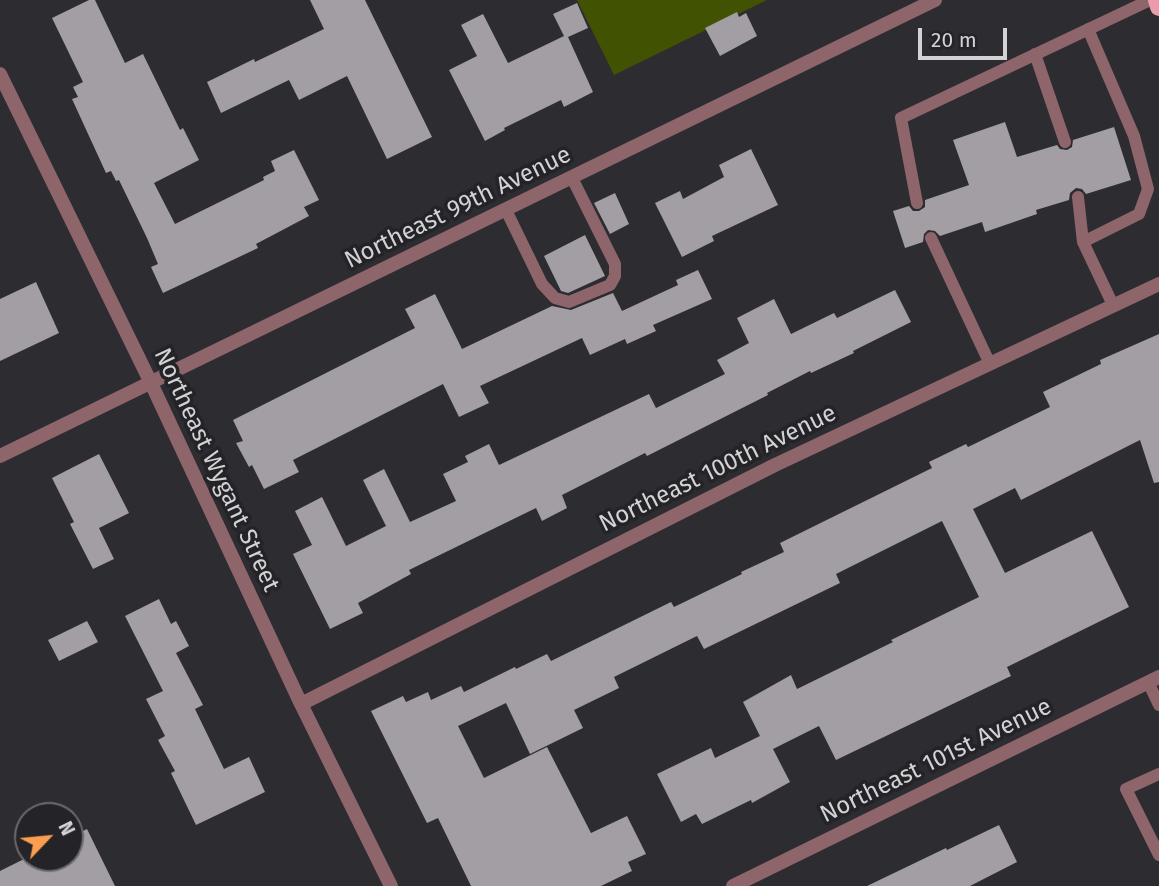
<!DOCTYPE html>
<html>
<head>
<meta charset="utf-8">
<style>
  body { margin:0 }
  #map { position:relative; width:1159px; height:886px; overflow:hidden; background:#2d2c31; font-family:"Fira Sans",sans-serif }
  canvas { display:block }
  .north { position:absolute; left:14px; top:802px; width:70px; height:70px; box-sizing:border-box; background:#242327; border:2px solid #6a696d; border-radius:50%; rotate:64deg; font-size:19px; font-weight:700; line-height:28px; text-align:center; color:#d3d2d5 }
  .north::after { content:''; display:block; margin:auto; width:24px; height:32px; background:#fb9e51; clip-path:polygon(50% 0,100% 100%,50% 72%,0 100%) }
  .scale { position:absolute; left:918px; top:28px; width:89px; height:32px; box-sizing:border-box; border:4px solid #d3d2d5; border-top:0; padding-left:9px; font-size:21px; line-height:24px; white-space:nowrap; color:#d3d2d5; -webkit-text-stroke:5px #242327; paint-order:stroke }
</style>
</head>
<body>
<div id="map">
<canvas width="1159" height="886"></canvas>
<div class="north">N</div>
<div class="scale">20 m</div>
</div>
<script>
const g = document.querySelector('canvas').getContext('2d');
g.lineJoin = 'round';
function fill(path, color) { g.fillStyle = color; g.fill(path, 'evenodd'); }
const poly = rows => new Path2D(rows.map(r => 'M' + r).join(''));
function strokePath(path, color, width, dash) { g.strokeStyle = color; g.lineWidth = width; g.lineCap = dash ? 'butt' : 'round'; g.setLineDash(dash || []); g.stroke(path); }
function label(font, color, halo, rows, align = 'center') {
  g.font = font + ' "Fira Sans",sans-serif'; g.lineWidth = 7; g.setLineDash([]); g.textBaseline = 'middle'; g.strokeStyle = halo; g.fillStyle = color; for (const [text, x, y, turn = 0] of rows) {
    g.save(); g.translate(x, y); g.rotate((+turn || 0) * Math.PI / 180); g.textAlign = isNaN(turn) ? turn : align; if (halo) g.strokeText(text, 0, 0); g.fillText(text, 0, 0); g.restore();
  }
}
const green = poly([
  [577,0,767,0,614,75]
]);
const building = poly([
  [89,0,95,0,125,63,143,54,180,130,183,128,199,160,154,183,175,224,264,180,263,177,275,171,271,161,294,150,319,200,304,207,309,216,256,244,258,248,163,293,151,267,158,264,147,238,119,180,116,181,111,171,106,173,72,99,78,97,73,87,83,82,52,18],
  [310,0,365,0,432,137,387,159,347,76,299,100,289,80,221,113,207,82,254,59,255,62,324,29],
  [577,3,588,28,568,37,593,92,564,107,561,100,504,128,505,130,485,141,449,70,477,56,461,25,483,14,508,63,564,36,553,14],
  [737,12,739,17,746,13,757,36,720,56,705,28],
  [1005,122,1017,157,1057,145,1060,149,1067,150,1072,147,1073,140,1114,127,1131,180,1086,194,1082,189,1076,188,1070,193,1069,200,1036,210,1037,214,985,232,982,222,940,236,935,231,928,230,924,234,923,242,905,248,893,211,909,206,913,211,919,211,925,207,925,200,969,185,953,140],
  [751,149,778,205,712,236,714,241,682,257,655,203,680,191,683,199,724,177,719,165],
  [615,193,629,224,610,234,594,203],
  [585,235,605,276,568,293,561,291,544,256],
  [698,270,712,299,653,325,656,331,627,344,625,339,590,355,582,338,480,386,489,403,459,417,443,384,293,460,299,472,264,489,252,465,249,467,236,443,243,441,233,420,415,328,405,309,435,294,462,349,552,306,571,310,613,293,622,311,678,285,676,280],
  [36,282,59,333,0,361,0,299],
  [895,290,911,322,853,351,854,353,811,373,810,371,767,393,768,395,647,456,645,453,562,495,567,508,542,521,536,508,409,570,411,574,358,603,363,613,330,629,293,554,312,545,295,511,322,497,346,546,386,526,363,480,384,469,410,522,456,501,443,474,468,462,465,456,489,444,499,465,649,394,656,408,725,374,717,360,749,343,737,318,774,299,791,334,834,313,837,318],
  [1159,334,1159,482,1154,483,1140,440,1021,500,1015,488,973,509,1005,573,1092,531,1129,607,1007,667,1011,676,836,760,819,726,773,749,790,782,752,803,751,800,702,824,696,814,681,822,657,774,711,748,715,758,760,736,743,702,791,675,797,689,893,642,891,640,979,597,942,521,836,574,840,583,704,649,697,636,614,677,619,688,574,710,583,728,530,754,506,703,458,726,484,778,547,747,591,833,627,816,646,854,628,862,632,871,601,886,471,886,438,818,427,823,371,711,403,696,406,702,428,692,431,700,461,686,464,692,515,667,516,669,547,654,551,661,671,602,674,607,742,574,741,572,784,552,780,543,932,468,929,462,966,444,968,447,1050,407,1043,392,1101,364,1100,360],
  [99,454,129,513,99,528,114,559,93,569,70,524,74,522,52,478],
  [159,599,171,624,176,621,189,646,176,653,203,705,195,709,224,769,249,757,265,792,196,825,171,773,175,771,158,740,165,736,146,699,163,691,125,616],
  [87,621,98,642,59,661,48,640],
  [999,825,1017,862,970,886,867,886,946,848,947,850],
  [87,829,115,886,0,886,0,871,28,857,70,858,70,837]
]);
const lane = poly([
  [1088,29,1134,136,1148,189,1139,214,1083,242,1113,305],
  [1035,54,1065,142],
  [1078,197,1083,242],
  [917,203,901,118,1150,0],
  [506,210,542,284,555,298,569,302,610,285,615,276,615,264,572,178],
  [931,238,990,364],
  [1148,682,1159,705],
  [1159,774,1126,789,1159,855]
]);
const street = poly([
  [0,74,151,383,301,704,391,886],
  [0,456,935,0],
  [301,704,775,465,1159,284],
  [733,886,1159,677]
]);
const primary = poly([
  [1157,0,1159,7]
]);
const streetNames = [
  ["Northeast 99th Avenue",458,208,-26],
  ["Northeast 100th Avenue",718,469,-26],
  ["Northeast Wygant Street",216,470,65],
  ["Northeast 101st Avenue",936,761,-26]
];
fill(green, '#415202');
fill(building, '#a29ea3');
strokePath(lane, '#8d656b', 12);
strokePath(street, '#8d656b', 14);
strokePath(primary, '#ed9ba8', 18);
label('24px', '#d3d2d5', '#242327', streetNames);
</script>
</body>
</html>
